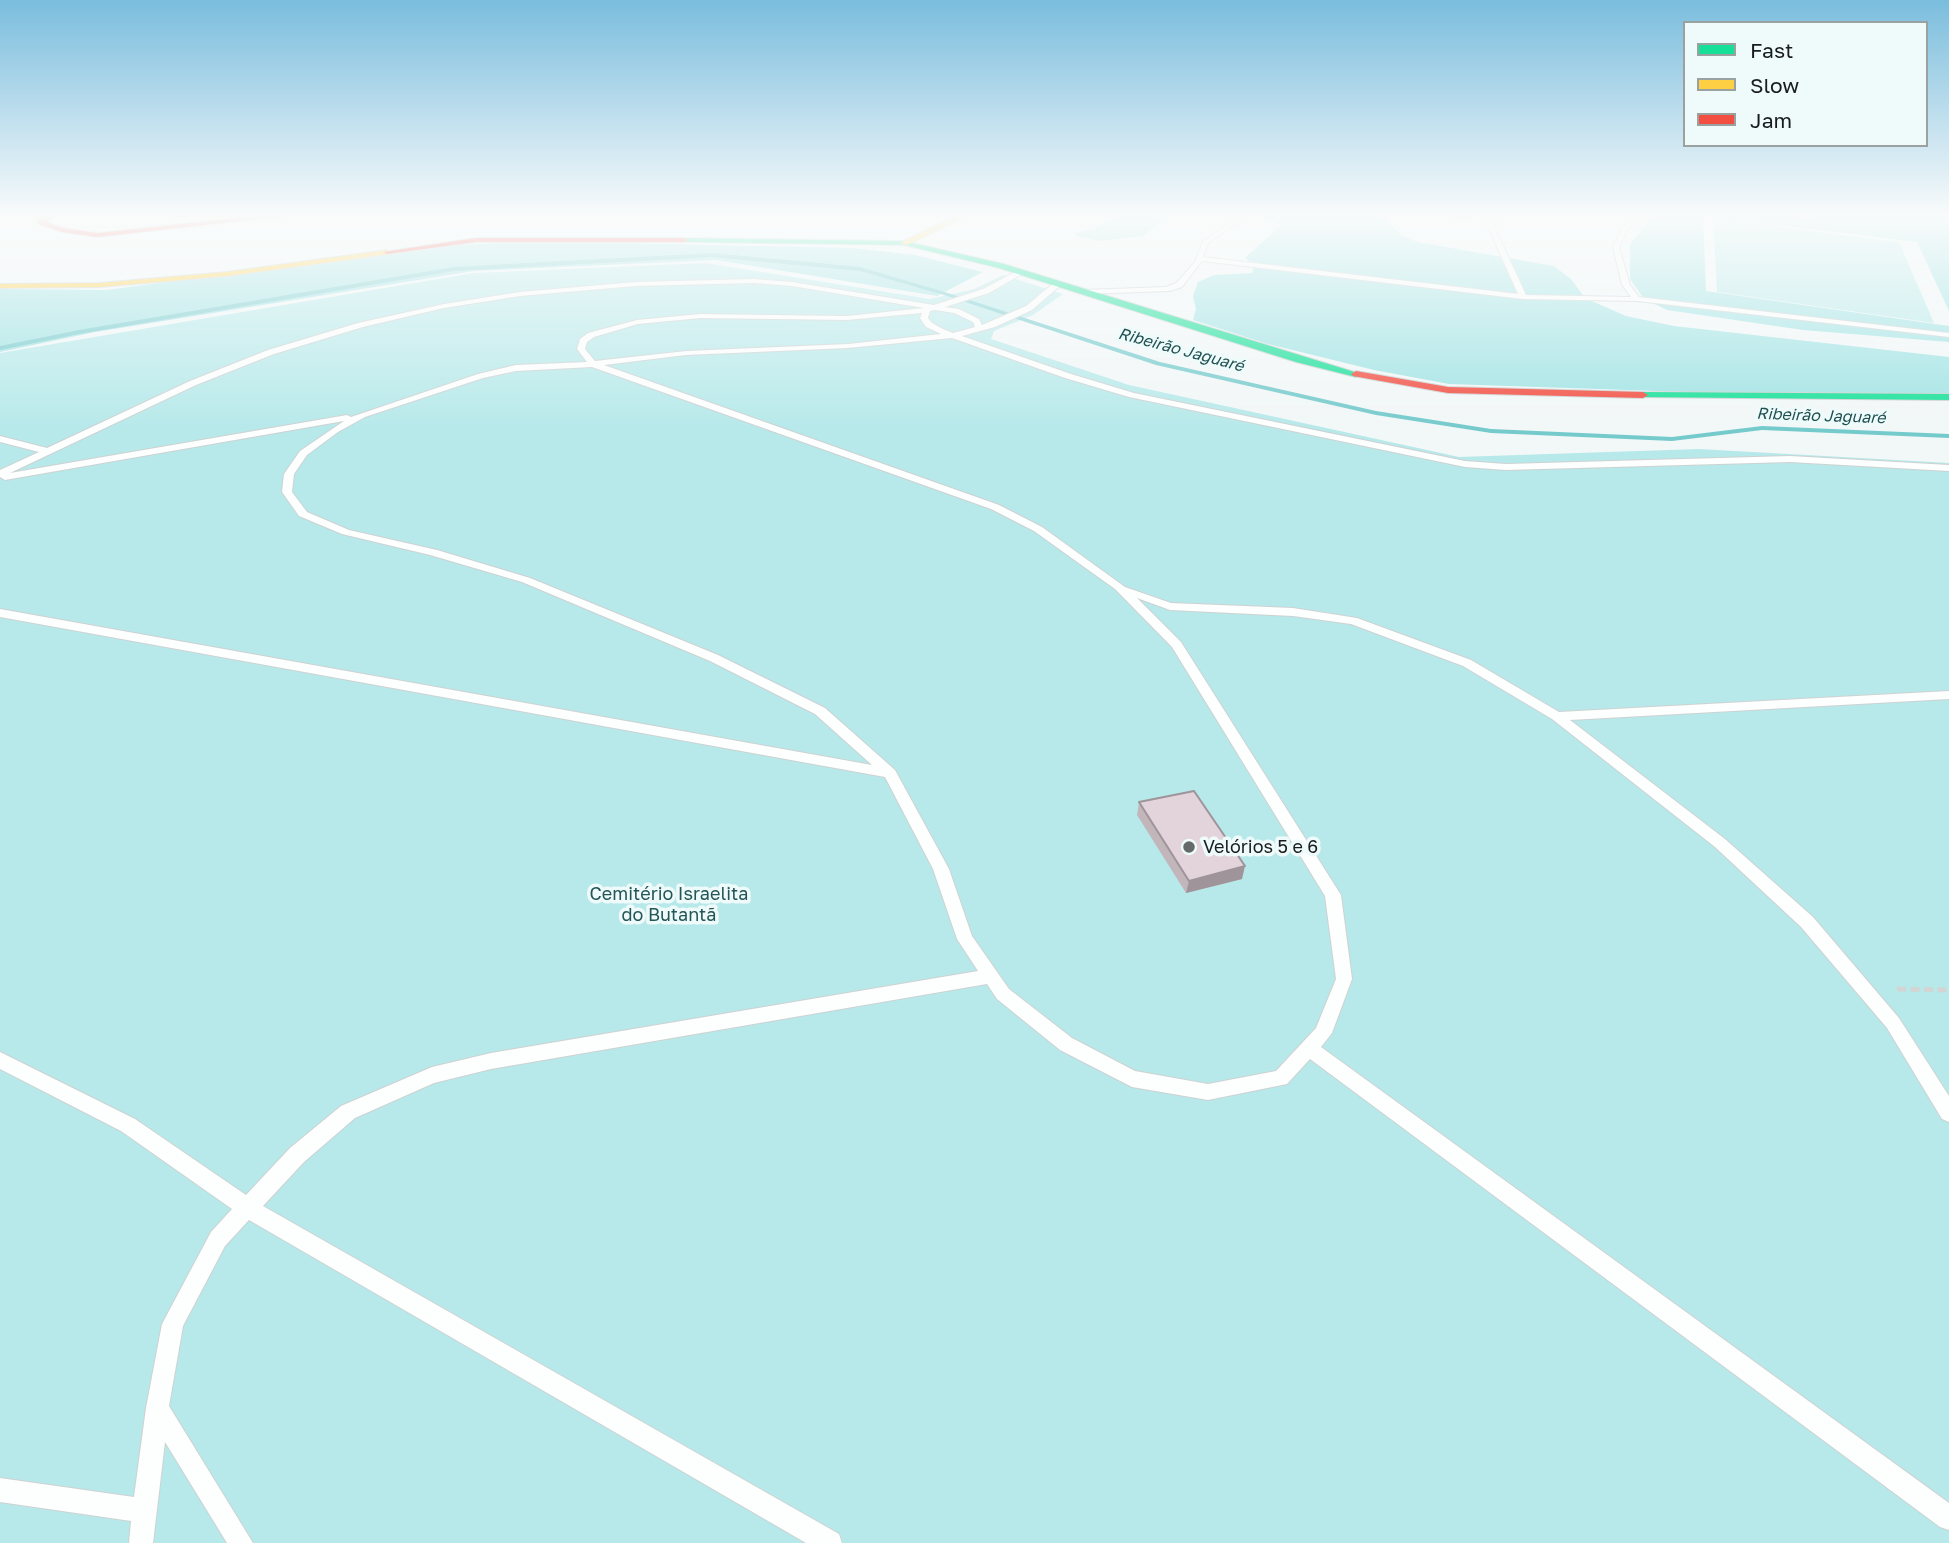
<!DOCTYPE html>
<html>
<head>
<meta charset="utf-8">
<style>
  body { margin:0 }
  #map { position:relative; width:1949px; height:1543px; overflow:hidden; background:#f2f7f7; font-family:"Golos Text",sans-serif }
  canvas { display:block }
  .legend { position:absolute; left:1683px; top:21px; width:245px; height:126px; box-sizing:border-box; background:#effafa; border:2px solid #99a1a1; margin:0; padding:9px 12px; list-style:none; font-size:21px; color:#181c1c }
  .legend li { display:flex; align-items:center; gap:14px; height:35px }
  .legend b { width:35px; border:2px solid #99a1a1 }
</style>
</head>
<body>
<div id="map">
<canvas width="1949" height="1543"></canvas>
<ul class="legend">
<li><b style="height:9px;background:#16e098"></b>Fast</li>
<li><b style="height:9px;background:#ffcf43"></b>Slow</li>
<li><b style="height:9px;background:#f24e42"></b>Jam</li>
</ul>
</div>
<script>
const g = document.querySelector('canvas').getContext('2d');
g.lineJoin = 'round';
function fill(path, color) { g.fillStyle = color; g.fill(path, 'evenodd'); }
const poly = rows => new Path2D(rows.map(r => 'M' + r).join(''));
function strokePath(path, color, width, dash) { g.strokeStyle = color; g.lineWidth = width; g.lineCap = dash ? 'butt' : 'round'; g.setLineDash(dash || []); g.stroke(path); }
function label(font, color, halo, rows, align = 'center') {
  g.font = font + ' "Golos Text",sans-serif'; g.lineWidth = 7; g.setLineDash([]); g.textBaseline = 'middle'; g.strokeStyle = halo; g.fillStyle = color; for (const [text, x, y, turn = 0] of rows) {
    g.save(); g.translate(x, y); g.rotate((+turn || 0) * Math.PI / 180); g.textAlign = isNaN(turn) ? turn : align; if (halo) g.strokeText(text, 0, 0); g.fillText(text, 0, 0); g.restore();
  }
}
const green = poly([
  [1713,219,1899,242,1934,323,1717,292],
  [706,263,930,299,974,289,1003,275,1063,294,1033,315,994,331,991,339,1129,385,1459,457,1699,449,1949,463,1949,1543,0,1543,0,353,473,273]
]);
const forest = poly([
  [1124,213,1175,213,1143,236,1101,241,1076,236,1075,233,1094,229],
  [1260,213,1378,213,1403,236,1418,242,1554,266,1571,279,1585,298,1626,316,1674,326,1949,357,1949,394,1747,394,1449,384,1374,370,1268,344,1193,320,1196,309,1193,296,1198,282,1214,275,1252,273,1254,265,1245,258,1281,225,1265,219],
  [1656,213,1769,213,1808,219,1814,213,1949,213,1949,311,1917,242,1703,216,1706,291,1949,326,1949,342,1803,330,1667,310,1644,299,1630,279,1630,244],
  [537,241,854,248,915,255,983,272,937,296,716,260,474,271,95,332,0,352,0,289,106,290,437,246]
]);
const stream = poly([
  [712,253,860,267,948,293,1160,362,1376,411,1491,429,1672,437,1762,426,1949,434,1949,438,1762,430,1672,441,1491,433,1376,415,1156,365,944,295,860,271,712,257,454,271,79,334,0,350,0,346,79,330,454,267,712,253]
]);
const path = poly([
  [1897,989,1949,990]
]);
const lane = poly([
  [1245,213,1252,213,1208,243,1203,257,1518,294,1486,222,1494,213,1500,213,1492,222,1526,295,1631,297,1622,285,1613,247,1622,228,1642,213,1649,213,1627,230,1619,247,1630,285,1639,297,1949,333,1949,337,1637,301,1523,299,1202,261,1182,287,1170,291,1083,294,1079,292,1083,290,1166,287,1176,283,1195,262,1203,241,1245,213],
  [1019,270,1022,274,989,293,945,307,959,309,979,319,982,325,1026,306,1055,282,1062,284,1032,310,995,327,962,336,1071,374,1134,393,1465,461,1506,464,1790,456,1949,465,1949,471,1790,462,1506,470,1465,467,1129,397,1065,378,952,338,848,348,686,355,604,365,999,505,1042,527,1125,587,1171,603,1293,608,1357,618,1471,660,1559,712,1949,691,1949,699,1570,720,1725,839,1813,917,1899,1018,1949,1096,1949,1122,1942,1119,1887,1028,1801,927,1715,847,1552,719,1463,666,1351,624,1293,616,1170,610,1137,598,1181,642,1341,895,1352,979,1332,1033,1321,1047,1949,1503,1949,1530,1940,1527,1310,1059,1287,1084,1208,1100,1132,1087,1060,1050,997,999,987,984,491,1069,434,1083,355,1118,304,1162,263,1206,839,1534,842,1543,806,1543,249,1220,225,1246,183,1326,169,1406,253,1543,227,1543,165,1442,153,1543,129,1543,131,1521,0,1502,0,1478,134,1497,146,1408,162,1324,211,1232,232,1209,121,1131,0,1069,0,1052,135,1119,246,1195,290,1148,341,1106,432,1067,491,1053,978,971,957,939,933,869,885,777,0,617,0,609,872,765,815,714,710,661,522,582,430,555,342,534,299,516,282,492,284,474,300,451,344,421,5,480,0,477,0,470,39,452,0,442,0,436,47,448,190,381,268,350,358,323,444,304,520,292,636,282,754,279,792,282,934,305,983,289,1019,270],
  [754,283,792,286,924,308,847,316,700,314,637,320,588,333,580,339,577,349,587,362,516,365,478,374,351,417,347,415,10,473,196,385,274,354,363,327,444,308,520,296,636,286,754,283],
  [935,310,954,313,973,322,975,327,953,333,943,329,932,323,928,318,930,311,935,310],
  [922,313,920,318,926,327,941,334,848,344,686,351,595,361,585,349,587,342,594,337,638,324,700,318,847,320,922,313],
  [592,367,991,509,1034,531,1115,589,1172,647,1325,896,1336,979,1316,1028,1276,1071,1208,1084,1135,1071,1072,1038,1009,989,972,936,949,869,895,770,825,708,718,655,530,578,437,550,349,530,307,512,292,492,294,474,307,455,338,432,365,417,483,378,516,371,592,367]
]);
const fast = poly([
  [681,238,904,241,1004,264,1361,374,1356,377,1296,362,999,268,904,245,684,242,681,238],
  [1643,392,1949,394,1949,400,1639,397,1639,393,1643,392]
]);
const slow = poly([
  [962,213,972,213,907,245,900,243,962,213],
  [387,250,390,254,227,276,100,287,0,288,0,284,100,283,227,272,387,250]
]);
const jam = poly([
  [51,213,60,213,47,222,63,228,97,233,286,213,310,213,97,237,62,232,38,224,38,220,51,213],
  [476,238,684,238,688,240,684,242,476,242,387,254,383,252,476,238],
  [1356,371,1448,387,1643,392,1648,395,1643,398,1448,393,1353,376,1351,374,1356,371]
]);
const wall = poly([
  [1429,213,1470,213,1466,219,1429,214],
  [1139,802,1242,879,1186,893,1137,815]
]);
const shadedWall = poly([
  [1245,866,1242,879,1186,893,1189,881]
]);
const building = poly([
  [1194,791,1245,866,1189,881,1139,802,1194,791]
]);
const markers = [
  [1189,847,7,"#646969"]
];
const farWaternames = [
  ["Ribeirão Jaguaré",1181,350,15],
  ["Ribeirão Jaguaré",1821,416,2]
];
const poiNames = [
  ["Velórios 5 e 6",1203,847]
];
const parkNames = [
  ["Cemitério Israelita",669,894],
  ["do Butantã",669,915]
];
fill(green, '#b7e9ea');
fill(forest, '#a1e3e4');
fill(stream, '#75cacc');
strokePath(lane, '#cdd2d2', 2);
strokePath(fast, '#cdd2d2', 2);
strokePath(slow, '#cdd2d2', 2);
strokePath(jam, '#cdd2d2', 2);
strokePath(path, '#d3d5d5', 5, [9, 4.5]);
fill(lane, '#fdfefe');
fill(fast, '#16e098');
fill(slow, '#ffcf43');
fill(jam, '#f24e42');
fill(wall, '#c2b6bb');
fill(shadedWall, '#9e9499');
fill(building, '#e2d4da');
strokePath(building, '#9e9499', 2);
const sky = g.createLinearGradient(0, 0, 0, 429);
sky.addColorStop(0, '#7abddd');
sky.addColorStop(0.5, '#f9fbfb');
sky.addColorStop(1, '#f9fbfb00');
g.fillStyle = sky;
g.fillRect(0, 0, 1949, 429);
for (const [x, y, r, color] of markers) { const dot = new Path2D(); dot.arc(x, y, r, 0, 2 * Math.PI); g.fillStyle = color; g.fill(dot); strokePath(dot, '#effafa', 2.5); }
label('italic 16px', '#1f5153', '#effafa', farWaternames);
label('18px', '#181c1c', '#effafa', poiNames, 'left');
label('18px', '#245657', '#effafa', parkNames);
</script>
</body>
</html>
